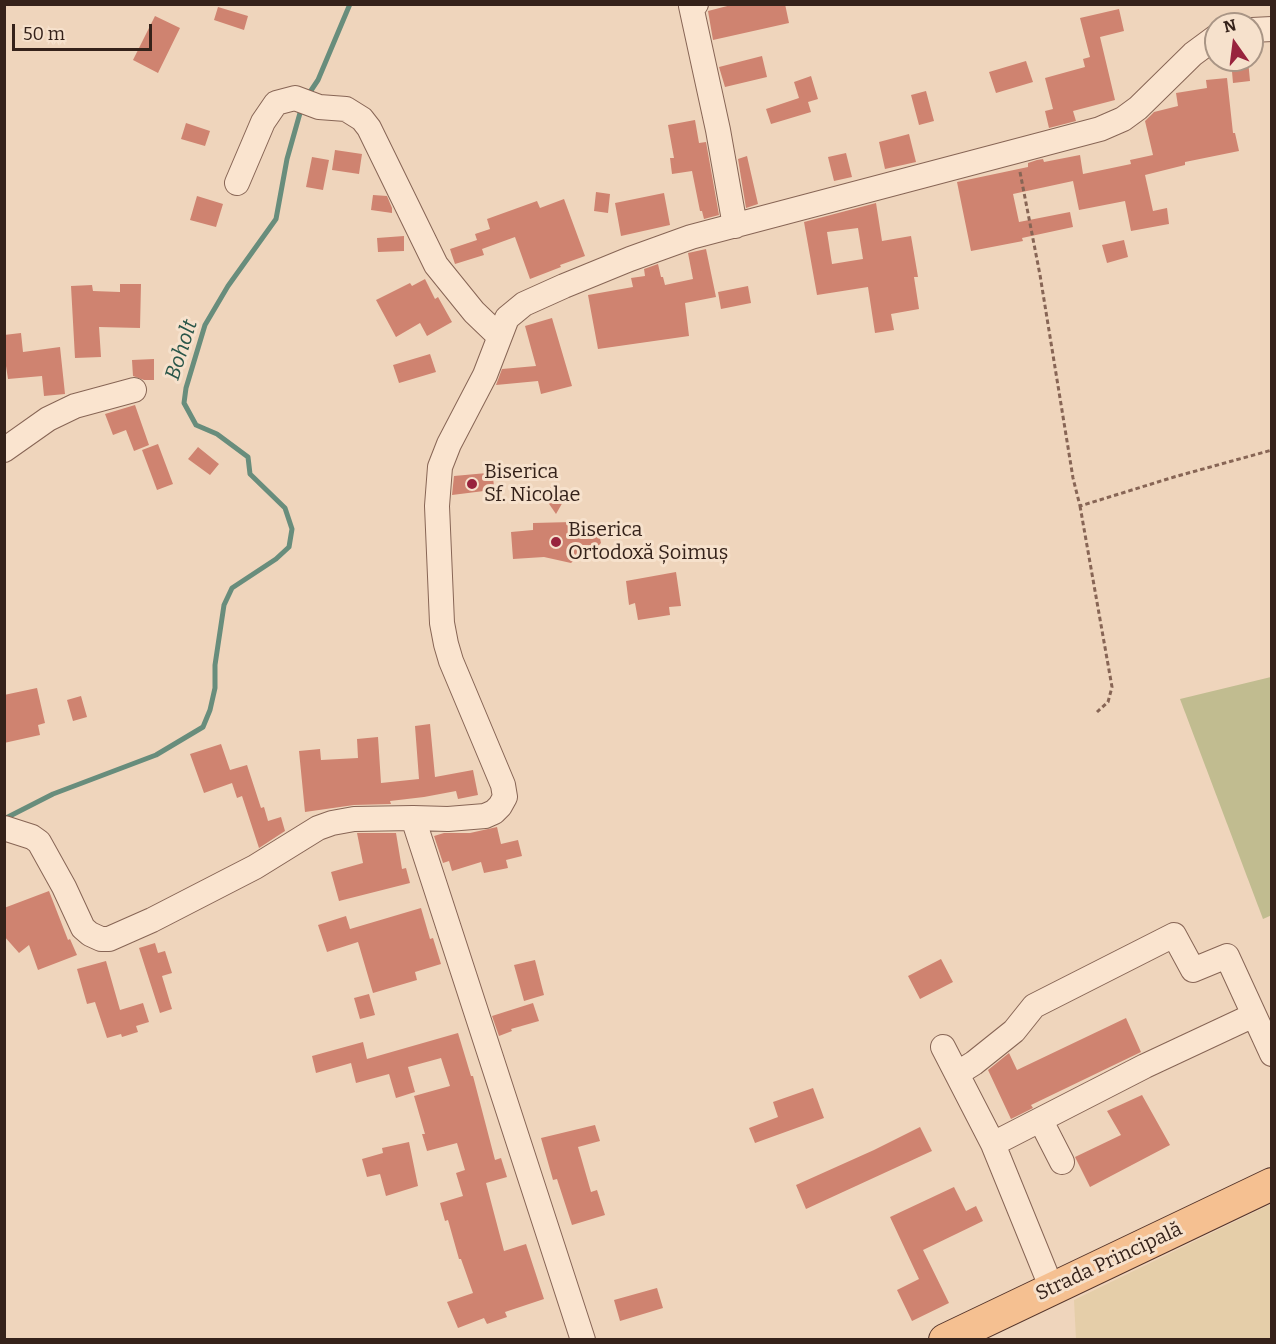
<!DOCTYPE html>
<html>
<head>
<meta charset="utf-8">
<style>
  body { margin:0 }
  #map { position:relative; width:1276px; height:1344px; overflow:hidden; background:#efd5bc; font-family:Bitter,serif }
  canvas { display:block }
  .frame { position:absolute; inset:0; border:6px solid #35221a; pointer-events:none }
  .north { position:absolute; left:1204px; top:12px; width:60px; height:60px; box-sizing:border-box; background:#f6e1cc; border:2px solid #a99585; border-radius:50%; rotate:346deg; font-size:16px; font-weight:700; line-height:24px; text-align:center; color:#35221a }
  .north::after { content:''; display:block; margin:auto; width:21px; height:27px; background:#98233d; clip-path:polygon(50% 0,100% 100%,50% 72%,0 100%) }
  .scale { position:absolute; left:12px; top:24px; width:140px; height:27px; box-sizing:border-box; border:3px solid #35221a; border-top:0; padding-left:8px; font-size:18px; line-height:21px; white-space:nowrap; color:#35221a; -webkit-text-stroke:4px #f6e1cc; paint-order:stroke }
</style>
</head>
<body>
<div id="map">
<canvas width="1276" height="1344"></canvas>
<div class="frame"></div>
<div class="north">N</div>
<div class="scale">50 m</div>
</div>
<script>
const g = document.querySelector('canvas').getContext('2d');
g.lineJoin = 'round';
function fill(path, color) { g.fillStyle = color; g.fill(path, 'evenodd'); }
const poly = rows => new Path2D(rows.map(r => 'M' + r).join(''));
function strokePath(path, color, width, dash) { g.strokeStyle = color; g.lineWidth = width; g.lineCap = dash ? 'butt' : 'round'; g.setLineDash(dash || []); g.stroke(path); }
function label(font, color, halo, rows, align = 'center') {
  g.font = font + ' Bitter,serif'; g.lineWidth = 6; g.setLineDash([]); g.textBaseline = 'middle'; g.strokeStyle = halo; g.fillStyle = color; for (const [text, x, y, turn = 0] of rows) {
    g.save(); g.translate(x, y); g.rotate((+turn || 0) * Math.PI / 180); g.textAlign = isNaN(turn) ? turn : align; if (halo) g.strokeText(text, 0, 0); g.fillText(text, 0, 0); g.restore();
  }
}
const farmland = poly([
  [1271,1204,1271,1339,1076,1339,1074,1300]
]);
const cemetery = poly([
  [1271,677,1272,915,1263,919,1180,699]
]);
const stream = poly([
  [308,95,318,80,350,4],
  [4,819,53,794,156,755,203,727,210,710,215,688,215,665,224,605,232,588,276,559,289,547,292,529,285,508,250,474,248,457,217,434,196,425,184,403,186,388,205,325,228,286,276,219,287,159,302,106]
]);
const building = poly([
  [735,4,785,4,789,23,713,40,708,11],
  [218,7,248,16,244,30,214,20],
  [1119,9,1124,31,1100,37,1115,100,1073,111,1076,121,1049,128,1045,111,1053,109,1045,78,1085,67,1083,59,1090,57,1080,18],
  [155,16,180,28,158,73,133,60],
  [762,56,767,77,725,87,719,67],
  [1231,60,1248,60,1250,81,1233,83],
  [1026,61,1033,82,996,93,989,72],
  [811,76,818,99,808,102,811,112,771,124,766,109,799,98,794,82],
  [1227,78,1233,133,1235,133,1239,151,1185,162,1185,165,1145,175,1153,211,1167,208,1169,224,1131,231,1125,201,1079,210,1073,181,1013,194,1019,222,1070,212,1073,227,1022,238,1023,241,971,251,957,182,1028,167,1028,163,1037,160,1043,159,1044,162,1080,155,1083,174,1131,164,1130,160,1153,155,1145,121,1154,112,1178,106,1176,93,1207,88,1206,80],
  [926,91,934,121,919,125,911,95],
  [695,120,699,143,706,142,719,215,704,219,702,211,700,211,692,171,672,174,670,158,674,158,668,125],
  [186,123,210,131,205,146,181,139],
  [909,134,916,162,885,169,879,142],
  [335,150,362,154,359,174,332,170],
  [846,153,852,177,834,181,828,157],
  [747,156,758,204,746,208,738,159],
  [312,157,329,160,323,190,306,187],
  [596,192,610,194,608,213,594,211],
  [664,193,670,225,621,236,615,203],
  [373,195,387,196,392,208,392,213,371,210],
  [197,196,223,204,216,227,190,220],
  [564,199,585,256,560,265,561,267,530,279,515,237,482,249,484,255,455,264,450,249,477,240,475,234,490,229,487,219,537,201,540,208],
  [876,203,882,241,911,236,918,277,914,277,919,309,891,314,894,330,875,333,868,287,817,295,804,222],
  [858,228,863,259,832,264,827,232],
  [404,236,404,251,378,252,377,238],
  [1124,240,1128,257,1107,263,1102,245],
  [706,249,716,297,685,303,689,336,598,349,588,295,633,287,631,278,645,276,644,269,658,264,661,277,663,277,665,285,693,279,688,253],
  [425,279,435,299,438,297,452,322,427,336,420,323,396,337,376,300,410,283,412,286],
  [120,284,141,284,140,328,99,327,101,357,75,358,71,286,92,285,93,291,120,292],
  [748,286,751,303,721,309,718,292],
  [552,318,572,386,541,394,538,381,496,385,502,369,536,366,525,326],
  [21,333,23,352,60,347,65,394,44,396,42,376,8,379,6,366,4,366,4,335],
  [430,354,436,372,399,383,393,365],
  [154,359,154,380,144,380,133,376,132,360],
  [135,405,149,445,134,451,126,430,113,435,105,414],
  [158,444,173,484,157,490,142,450],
  [198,447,219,464,210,475,188,459],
  [487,473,493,478,494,486,492,490,452,495,454,476],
  [551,487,561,489,564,494,564,500,556,514,545,498,546,491],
  [572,522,577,527,588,527,599,534,601,543,591,553,580,554,571,563,544,557,513,559,511,532,533,530,533,523],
  [676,572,681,606,669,607,670,615,638,620,635,603,629,605,626,581],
  [37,688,45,723,38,725,40,735,4,743,4,695],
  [81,696,87,717,73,721,67,700],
  [430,724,435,777,473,770,478,795,458,799,456,791,424,797,390,801,391,804,354,805,305,812,299,751,320,749,321,760,358,758,357,739,378,737,381,783,419,779,415,726],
  [221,744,230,770,247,765,261,808,264,807,268,821,281,817,285,831,259,848,242,796,237,798,232,783,204,793,190,754],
  [497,827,501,844,518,840,522,856,506,860,508,868,484,873,481,862,452,871,449,861,443,863,434,836,444,833,470,833],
  [357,833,396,833,402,869,406,868,410,883,339,901,331,872,363,863],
  [49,891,68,940,70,939,77,955,38,970,29,945,19,953,4,936,4,908],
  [421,908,430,939,433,938,441,964,415,972,417,980,373,993,358,942,327,952,318,925,346,916,350,929],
  [155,943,158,953,165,951,172,973,162,976,172,1009,160,1013,139,948],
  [941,959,953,982,920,999,908,976],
  [535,960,544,995,524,1001,514,965],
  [106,961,120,1010,143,1003,149,1022,136,1026,138,1032,122,1037,121,1034,107,1038,95,1002,87,1004,77,969],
  [369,994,375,1015,360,1019,354,998],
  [533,1003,539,1021,511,1029,512,1031,499,1036,492,1016],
  [1126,1018,1141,1052,1031,1105,1033,1108,1011,1119,988,1070,1009,1053,1017,1070],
  [458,1033,471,1076,473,1076,495,1160,501,1158,507,1177,486,1183,504,1251,526,1244,544,1299,505,1312,507,1317,487,1324,484,1318,458,1328,447,1302,473,1293,461,1259,459,1259,448,1220,445,1221,440,1203,463,1196,456,1173,465,1170,457,1143,427,1151,422,1134,425,1134,414,1096,450,1086,441,1058,408,1067,415,1092,396,1098,389,1074,356,1083,351,1063,316,1073,312,1056,363,1042,367,1059],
  [813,1088,824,1118,755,1143,749,1128,778,1117,773,1102],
  [1142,1095,1170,1145,1090,1187,1075,1157,1121,1135,1107,1111],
  [595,1125,600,1141,578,1147,591,1192,597,1190,605,1215,572,1225,557,1179,553,1180,541,1138],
  [920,1127,932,1151,806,1209,796,1185,874,1150],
  [409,1142,418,1186,386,1196,380,1174,367,1177,362,1159,383,1153,382,1148],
  [954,1187,966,1211,976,1206,983,1221,923,1250,949,1303,912,1321,897,1290,919,1279,890,1217],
  [657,1288,663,1308,620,1321,614,1300]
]);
const path = poly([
  [1020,172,1040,275,1073,478,1080,506,1174,477,1272,450],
  [1080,506,1112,687,1108,702,1097,712]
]);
const minor = poly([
  [696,4,691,6,718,130,735,226],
  [1252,30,1272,29],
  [237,183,263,122,276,103,295,98,319,107,346,109,362,119,369,128,436,265,474,312,499,336],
  [4,450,48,419,75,406,134,390],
  [4,828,32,837,39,842,64,887,83,928,90,934,101,939,109,939,152,920,255,867,318,828,332,823,354,819,413,818],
  [943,1047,993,1144,1052,1289],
  [958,1073,974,1063,1014,1031,1034,1006,1174,935,1193,970,1227,956,1272,1054],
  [1041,1121,1062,1162],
  [993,1144,1145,1066,1254,1015],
  [583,1340,413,818,448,819,485,816,494,812,500,806,505,797,503,785,451,661,446,644,442,623,437,506,440,467,449,444,485,375,507,318,524,304,564,286,630,259,691,237,1100,129,1123,119,1138,108,1193,54,1216,37]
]);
const major = poly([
  [945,1340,1272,1184]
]);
const markers = [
  [472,484,6,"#98233d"],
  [556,542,6,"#98233d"]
];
const poiNames = [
  ["Biserica",484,472],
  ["Sf. Nicolae",484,495],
  ["Biserica",568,530],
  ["Ortodoxă Șoimuș",568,553]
];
const streetNames = [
  ["Strada Principală",1109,1262,-25]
];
const waterNames = [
  ["Boholt",182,350,-72]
];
fill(farmland, '#e5cea9');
fill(cemetery, '#c1bc90');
strokePath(stream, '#688d7c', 5);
fill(building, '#cf8370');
strokePath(minor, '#876555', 26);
strokePath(major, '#54342a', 34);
strokePath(path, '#876555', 3, [4.5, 3]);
strokePath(minor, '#fae4cf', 24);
strokePath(major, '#f5c091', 32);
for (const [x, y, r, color] of markers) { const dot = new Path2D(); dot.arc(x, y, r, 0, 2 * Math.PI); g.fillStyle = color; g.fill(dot); strokePath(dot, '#f6e1cc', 2); }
label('20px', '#35221a', '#f6e1cc', poiNames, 'left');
label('20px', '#35221a', '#f6e1cc', streetNames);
label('italic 21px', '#295649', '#f6e1cc', waterNames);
</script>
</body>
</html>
